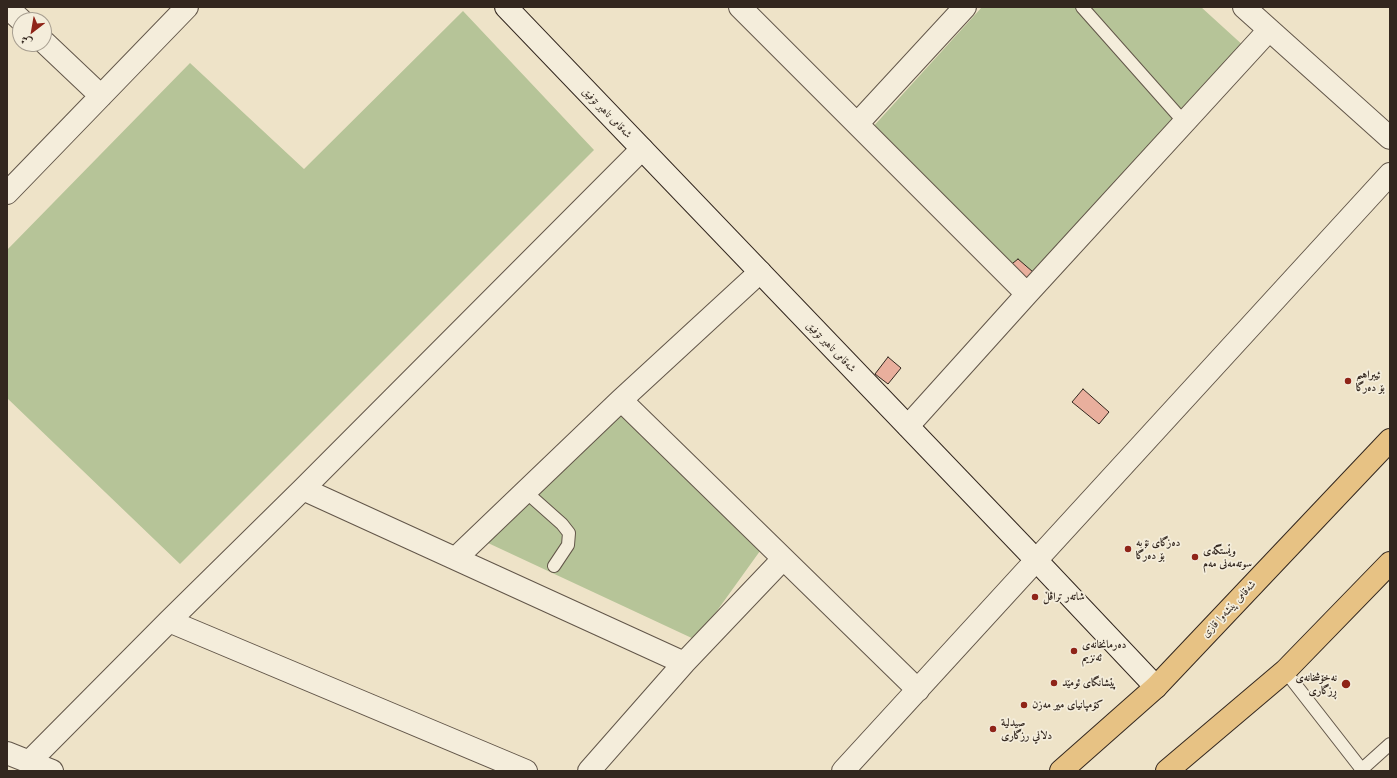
<!DOCTYPE html>
<html>
<head>
<meta charset="utf-8">
<style>
  body { margin:0 }
  #map { position:relative; width:1397px; height:778px; overflow:hidden; background:#eee3c8; font-family:"Libre Caslon Text",Amiri,serif }
  canvas { display:block }
  .frame { position:absolute; inset:0; border:8px solid #33271f; pointer-events:none }
  .north { position:absolute; left:12px; top:12px; width:40px; height:40px; box-sizing:border-box; background:#f4eddb; border:1px solid #a79e90; border-radius:50%; rotate:211deg; font-size:11px; font-weight:700; line-height:16px; text-align:center; color:#33271f }
  .north::after { content:''; display:block; margin:auto; width:14px; height:18px; background:#8f2418; clip-path:polygon(50% 0,100% 100%,50% 72%,0 100%) }
</style>
</head>
<body>
<div id="map">
<canvas width="1397" height="778"></canvas>
<div class="frame"></div>
<div class="north">ش</div>
</div>
<script>
const g = document.querySelector('canvas').getContext('2d');
g.lineJoin = 'round';
function fill(path, color) { g.fillStyle = color; g.fill(path, 'evenodd'); }
const poly = rows => new Path2D(rows.map(r => 'M' + r).join(''));
function strokePath(path, color, width, dash) { g.strokeStyle = color; g.lineWidth = width; g.lineCap = dash ? 'butt' : 'round'; g.setLineDash(dash || []); g.stroke(path); }
function label(font, color, halo, rows, align = 'center') {
  g.font = font + ' "Libre Caslon Text",Amiri,serif'; g.lineWidth = 3.5; g.setLineDash([]); g.textBaseline = 'middle'; g.strokeStyle = halo; g.fillStyle = color; for (const [text, x, y, turn = 0] of rows) {
    g.save(); g.translate(x, y); g.rotate((+turn || 0) * Math.PI / 180); g.textAlign = isNaN(turn) ? turn : align; if (halo) g.strokeText(text, 0, 0); g.fillText(text, 0, 0); g.restore();
  }
}
const green = poly([
  [982,7,1201,7,1246,48,1026,284,871,129],
  [463,11,594,150,180,564,7,398,7,250,190,63,304,169],
  [624,411,760,551,696,640,488,543]
]);
const building = poly([
  [1018,259,1033,272,1026,283,1008,267,1018,259],
  [888,357,901,368,888,384,875,374,888,357],
  [1083,389,1109,412,1099,424,1072,402,1083,389]
]);
const lane = poly([
  [1082,7,1184,122],
  [526,492,562,524,569,533,568,545,554,566],
  [1285,671,1363,771],
  [1360,771,1390,744]
]);
const street = poly([
  [7,7,21,20],
  [740,7,1027,294],
  [1244,7,1390,138],
  [44,42,101,96],
  [857,124,965,7],
  [7,193,187,7],
  [621,400,918,690],
  [908,426,1027,294,1269,30],
  [303,489,684,663],
  [456,558,621,400,760,272],
  [169,621,526,771],
  [7,753,52,771],
  [29,762,169,621,303,489,642,149],
  [589,771,684,663,783,559],
  [843,771,1390,174]
]);
const secondary = poly([
  [506,7,1036,560,1156,687]
]);
const highway = poly([
  [1061,771,1156,687,1390,440],
  [1167,771,1285,671,1390,563]
]);
const markers = [
  [1348,381,4,"#8f2418"],
  [1128,549,4,"#8f2418"],
  [1195,557,4,"#8f2418"],
  [1035,597,4,"#8f2418"],
  [1074,651,4,"#8f2418"],
  [1054,683,4,"#8f2418"],
  [1346,684,5,"#8f2418"],
  [1024,705,4,"#8f2418"],
  [993,729,4,"#8f2418"]
];
const streetNames = [
  ["شەقامی تاهیر تۆفیق",607,113,46],
  ["شەقامی تاهیر تۆفیق",831,347,46],
  ["شەقامی پێشەوا قازی",1229,609,-47]
];
const poiNames = [
  ["ئیبراهیم",1356,375],
  ["بۆ دەرگا",1356,388],
  ["دەزگای نۆبە",1136,543],
  ["بۆ دەرگا",1136,556],
  ["وێستگەی",1203,551],
  ["سوتەمەنی مەم",1203,564],
  ["شاتەر تراڤڵ",1043,597],
  ["دەرمانخانەی",1082,645],
  ["ئەنزیم",1082,658],
  ["نەخۆشخانەی",1337,678,"right"],
  ["ڕزگاری",1337,691,"right"],
  ["پێشانگای ئومێد",1062,683],
  ["کۆمپانیای میر مەزن",1032,705],
  ["صيدلية",1001,723],
  ["دلاني رزگاری",1001,736]
];
fill(green, '#b6c498');
fill(building, '#e9af9d');
strokePath(building, '#33271f', 1);
strokePath(lane, '#625649', 14);
strokePath(street, '#625649', 24);
strokePath(secondary, '#33271f', 24);
strokePath(highway, '#33271f', 24);
strokePath(lane, '#f4eddb', 12);
strokePath(street, '#f4eddb', 22);
strokePath(secondary, '#f4eddb', 22);
strokePath(highway, '#e7c284', 22);
for (const [x, y, r, color] of markers) { const dot = new Path2D(); dot.arc(x, y, r, 0, 2 * Math.PI); g.fillStyle = color; g.fill(dot); strokePath(dot, '#f4eddb', 1.5); }
label('11px', '#33271f', '#f4eddb', streetNames);
label('bold 11px', '#33271f', '#f4eddb', poiNames, 'left');
</script>
</body>
</html>
